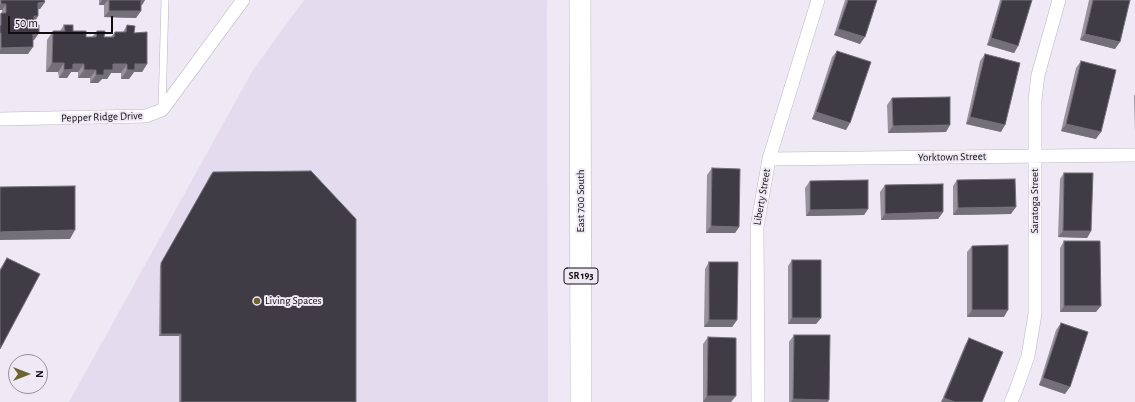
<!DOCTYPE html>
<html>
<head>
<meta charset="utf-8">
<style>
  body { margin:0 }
  #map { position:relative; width:1135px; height:402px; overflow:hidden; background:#eee9f4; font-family:"Alegreya Sans",sans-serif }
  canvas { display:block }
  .north { position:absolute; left:8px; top:354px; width:40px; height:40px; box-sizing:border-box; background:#eee9f4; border:1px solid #959199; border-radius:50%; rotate:90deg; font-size:11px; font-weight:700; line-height:16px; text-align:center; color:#100e11 }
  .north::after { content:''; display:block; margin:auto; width:14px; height:18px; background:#6e622f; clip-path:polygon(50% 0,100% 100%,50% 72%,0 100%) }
  .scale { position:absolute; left:8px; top:16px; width:105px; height:18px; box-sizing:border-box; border:2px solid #100e11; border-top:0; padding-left:5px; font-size:12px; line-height:14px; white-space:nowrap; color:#100e11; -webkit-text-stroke:3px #eee9f4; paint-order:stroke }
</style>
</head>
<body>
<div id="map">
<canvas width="1135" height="402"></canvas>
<div class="north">N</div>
<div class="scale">50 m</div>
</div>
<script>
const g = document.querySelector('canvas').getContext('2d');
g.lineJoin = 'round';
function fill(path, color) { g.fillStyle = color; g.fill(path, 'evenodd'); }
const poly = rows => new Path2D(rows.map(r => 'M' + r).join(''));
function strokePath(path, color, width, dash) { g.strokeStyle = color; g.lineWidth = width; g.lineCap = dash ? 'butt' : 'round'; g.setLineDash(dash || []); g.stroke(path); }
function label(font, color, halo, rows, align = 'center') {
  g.font = font + ' "Alegreya Sans",sans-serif'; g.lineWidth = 4; g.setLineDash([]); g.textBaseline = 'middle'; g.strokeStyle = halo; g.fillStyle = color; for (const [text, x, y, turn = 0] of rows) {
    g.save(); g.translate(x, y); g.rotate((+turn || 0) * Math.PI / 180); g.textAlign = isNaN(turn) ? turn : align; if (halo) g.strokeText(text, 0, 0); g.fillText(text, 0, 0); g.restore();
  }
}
const built = poly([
  [304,0,547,0,548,402,69,402,253,70]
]);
const lane = poly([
  [162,108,165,0]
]);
const street = poly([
  [0,119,146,116,162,110,243,0],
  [769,159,1135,155],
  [758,402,757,227,769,159,818,0],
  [1011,402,1016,390,1028,356,1035,314,1035,100,1038,75,1059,0]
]);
const primary = poly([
  [580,0,581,402]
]);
const wall = poly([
  [0,0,44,0,45,2,40,9,38,9,38,16,34,23,34,25,39,33,34,40,33,40,28,54,0,54,0,14,2,13,2,10,0,10],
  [99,0,145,0,142,5,141,5,136,18,104,17,104,5,99,5],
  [845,0,877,0,860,44,834,35],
  [1000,0,1032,0,1018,46,1014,53,987,45],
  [1089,0,1130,0,1115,49,1080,40],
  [64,25,73,31,86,37,92,37,97,31,104,37,111,37,115,32,123,32,127,25,134,33,147,64,142,72,134,72,129,79,121,79,121,73,111,73,107,79,102,79,98,83,90,83,90,78,78,78,78,72,71,72,67,78,59,78,58,72,46,72,47,40,53,31,60,31],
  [837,51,846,130,812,119,832,57],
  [985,54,1001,132,966,124,980,61],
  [1081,61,1096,139,1061,131,1076,68],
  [1135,94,1135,132,1134,96],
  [892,98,946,132,888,133,887,105],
  [712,168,739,227,735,233,706,233,707,175],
  [1064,173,1091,231,1087,238,1058,237,1060,179],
  [211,174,356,402,179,402,179,336,159,336,160,266],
  [957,180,1011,214,953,215,953,186],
  [810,181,868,209,864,215,806,216,805,188],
  [885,185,943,212,938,219,881,220,880,192],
  [1064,241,1096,312,1060,312,1060,248],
  [972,246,1004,317,967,317,967,252],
  [7,258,0,349,0,269],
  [792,260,821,318,816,324,788,324,788,266],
  [709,262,737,320,732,327,704,327,705,269],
  [1061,323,1065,394,1039,385,1056,330],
  [794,335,828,402,789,402,789,342],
  [708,337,731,402,703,402,703,344],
  [969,338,982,402,941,402,965,345]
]);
const shadedWall = poly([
  [102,0,108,0,104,5,99,5],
  [141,0,145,0,142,5,136,6],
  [45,2,40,9,33,10,38,3],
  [1,4,6,4,2,10,0,10,0,5],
  [109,11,141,11,136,18,104,17],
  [34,16,38,16,34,23],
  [838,29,865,37,860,44,834,35],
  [33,33,39,33,34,40,29,40],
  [1085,34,1120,42,1115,49,1080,40],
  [991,38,1018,46,1014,53,987,45],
  [33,47,28,54,0,54,0,49,1,48],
  [52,63,64,63,58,72,46,72],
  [73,64,84,64,78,72,71,72,67,78,59,78,64,70],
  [113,64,127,64,121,73,111,73,107,79,102,79,98,83,90,83,96,75],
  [135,64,147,64,142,72,134,72,129,79,121,79,127,70],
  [84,70,96,70,90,78,78,78],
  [816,112,850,123,846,130,812,119],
  [970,117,1005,125,1001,132,966,124],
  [1066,124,1101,132,1096,139,1061,131],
  [950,125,946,132,888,133,893,126],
  [1016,207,1011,214,953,215,958,208],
  [868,209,864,215,806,216,810,210],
  [943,212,938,219,881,220,885,214],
  [711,226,739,227,735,233,706,233],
  [75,230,70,239,0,240,0,232],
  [1063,231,1091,231,1087,238,1058,237],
  [1064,306,1101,306,1096,312,1060,312],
  [972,310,1008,310,1004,317,967,317],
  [792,318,821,318,816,324,788,324],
  [709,320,737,320,732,327,704,327],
  [161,334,181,334,179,336,159,336],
  [1043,378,1070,387,1065,394,1039,385],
  [707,396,736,396,731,402,703,402],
  [944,398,955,402,941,402],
  [793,399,829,400,828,402,791,402]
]);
const building = poly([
  [1,0,44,0,45,2,38,3,38,16,34,16,34,25,39,25,39,33,33,33,33,47,1,48,1,33,0,33,0,26,1,25,1,13,6,13,6,4,1,4,1,0],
  [109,0,141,0,141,11,109,11,109,0],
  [848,0,877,0,865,37,838,29,848,0],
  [1002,0,1032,0,1018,46,991,38,1002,0],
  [1093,0,1130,0,1120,42,1085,34,1093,0],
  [64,25,73,25,73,31,86,31,86,37,96,37,97,31,105,31,104,37,114,37,115,32,126,32,127,25,135,26,134,33,147,32,147,64,135,64,135,70,127,70,127,64,113,64,113,70,104,70,104,75,96,75,96,70,84,70,84,64,73,64,73,69,64,70,64,63,52,63,53,31,65,31,64,25],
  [837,51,871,62,850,123,816,112,837,51],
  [985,54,1020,63,1005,125,970,117,985,54],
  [1081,61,1116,70,1101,132,1066,124,1081,61],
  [950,97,950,125,893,126,892,98,950,97],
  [712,168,740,169,739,227,711,226,712,168],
  [311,171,356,219,356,402,181,402,181,334,161,334,161,263,213,172,311,171],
  [1064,173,1093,173,1091,231,1063,231,1064,173],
  [1015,179,1016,207,958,208,957,180,1015,179],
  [868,180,868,209,810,210,810,181,868,180],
  [943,184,943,212,885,214,885,185,943,184],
  [75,186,75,230,0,232,0,187,75,186],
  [1064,241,1100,241,1101,306,1064,306,1064,241],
  [1008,245,1008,310,972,310,972,246,1008,245],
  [7,258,40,274,0,349,0,271,7,258],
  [792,260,821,260,821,318,792,318,792,260],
  [709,262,738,262,737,320,709,320,709,262],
  [1061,323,1088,332,1070,387,1043,378,1061,323],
  [794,335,830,335,829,400,793,399,794,335],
  [708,337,736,338,736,396,707,396,708,337],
  [969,338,1003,352,982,402,955,402,944,398,969,338]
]);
const markers = [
  [257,301,4,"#6e622f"]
];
const shields = [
  [581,276,34]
];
const shieldNames = [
  ["SR 193",581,276]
];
const streetNames = [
  ["Pepper Ridge Drive",102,117,-2],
  ["Yorktown Street",952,157,-1],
  ["Liberty Street",762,197,-80],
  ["East 700 South",581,201,-90],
  ["Saratoga Street",1035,201,-90]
];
const poiNames = [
  ["Living Spaces",265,301]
];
fill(built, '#e4dcee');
strokePath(lane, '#bbb7c1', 8);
strokePath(street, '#bbb7c1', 14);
strokePath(primary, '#bbb7c1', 22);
strokePath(lane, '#fff', 7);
strokePath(street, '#fff', 13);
strokePath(primary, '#fff', 21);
fill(wall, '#97929c');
fill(shadedWall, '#74707a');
fill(building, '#403c45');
strokePath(building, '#74707a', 1);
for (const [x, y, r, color] of markers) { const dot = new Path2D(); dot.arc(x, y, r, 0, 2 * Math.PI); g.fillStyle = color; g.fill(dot); strokePath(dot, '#eee9f4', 1.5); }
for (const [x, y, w] of shields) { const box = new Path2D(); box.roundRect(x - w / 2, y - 8, w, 16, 3); g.fillStyle = '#eee9f4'; g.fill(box); strokePath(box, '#100e11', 1); }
label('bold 10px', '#100e11', null, shieldNames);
label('11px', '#100e11', '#eee9f4', streetNames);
label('11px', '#100e11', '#eee9f4', poiNames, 'left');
</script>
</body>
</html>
